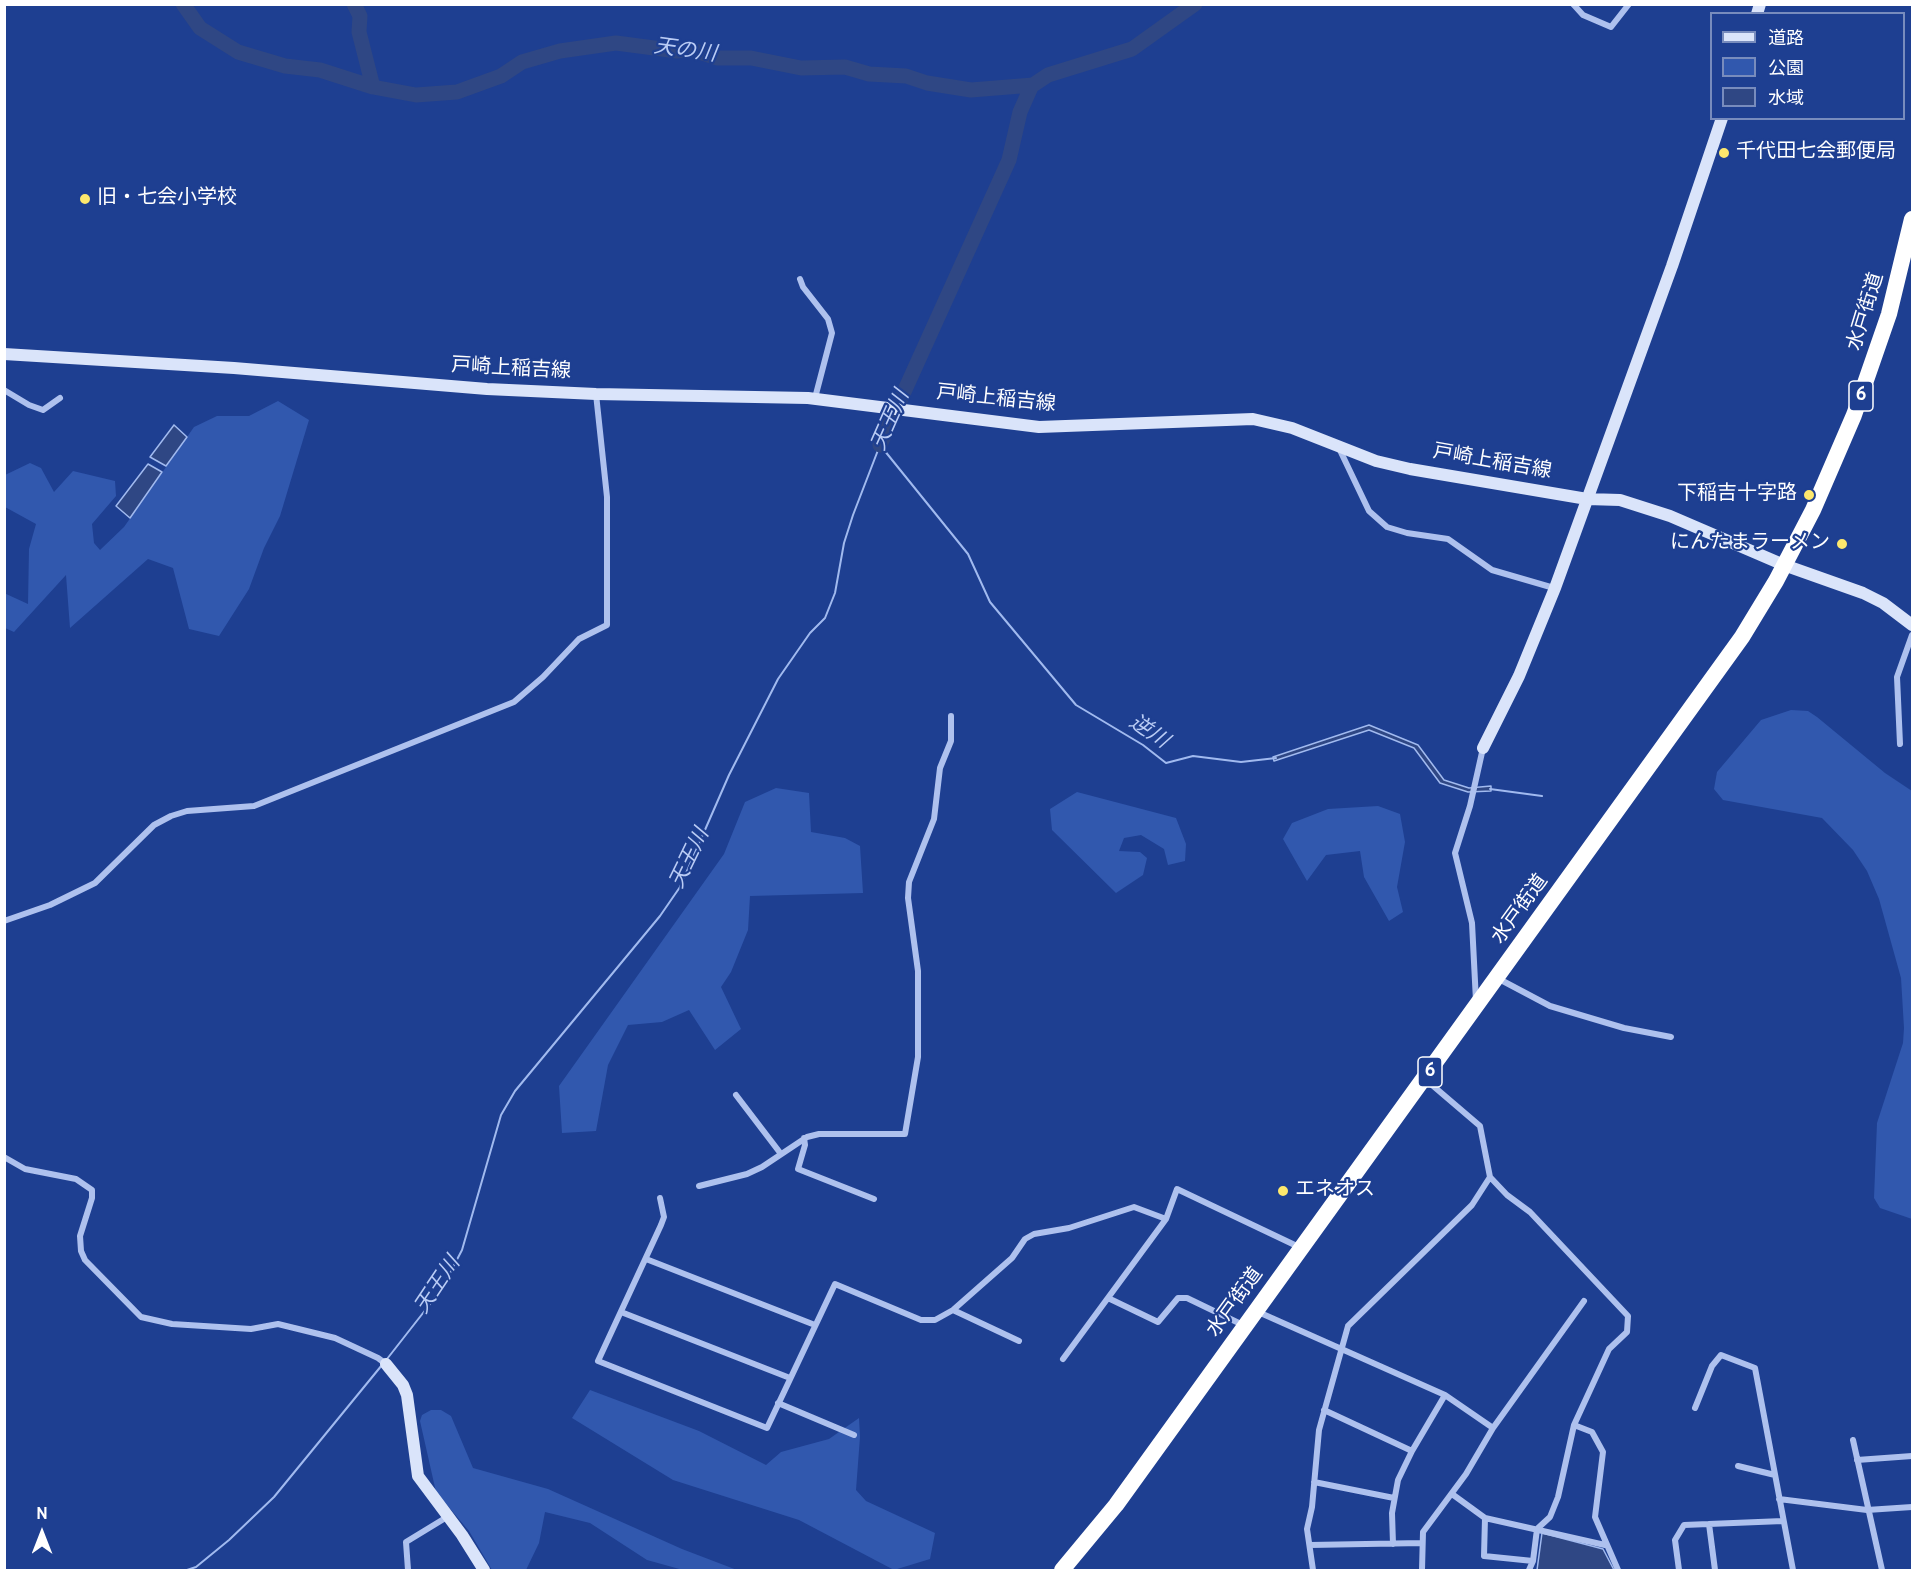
<!DOCTYPE html>
<html>
<head>
<meta charset="utf-8">
<style>
  body { margin:0 }
  #map { position:relative; width:1917px; height:1575px; overflow:hidden; background:#1e3f91; font-family:Overpass,"Noto Sans JP",sans-serif }
  canvas { display:block }
  .frame { position:absolute; inset:0; border:6px solid #fff; pointer-events:none }
  .legend { position:absolute; left:1710px; top:12px; width:195px; height:108px; box-sizing:border-box; background:#1e3f91; border:2px solid #788cbd; margin:0; padding:8px 10px; list-style:none; font-size:18px; color:#fff }
  .legend li { display:flex; align-items:center; gap:12px; height:30px }
  .legend b { width:30px; border:2px solid #788cbd }
  .north { position:absolute; left:12px; top:1503px; width:60px; height:60px; -webkit-text-stroke:4px #1e3f91; paint-order:stroke; rotate:0deg; font-size:16px; font-weight:700; line-height:24px; text-align:center; color:#fff }
  .north::after { content:''; display:block; margin:auto; width:21px; height:27px; background:#fff; clip-path:polygon(50% 0,100% 100%,50% 72%,0 100%) }
</style>
</head>
<body>
<div id="map">
<canvas width="1917" height="1575"></canvas>
<div class="frame"></div>
<ul class="legend">
<li><b style="height:8px;background:#dae4fa"></b>道路</li>
<li><b style="height:16px;background:#3158ae"></b>公園</li>
<li><b style="height:16px;background:#2f4784"></b>水域</li>
</ul>
<div class="north">N</div>
</div>
<script>
const g = document.querySelector('canvas').getContext('2d');
g.lineJoin = 'round';
function fill(path, color) { g.fillStyle = color; g.fill(path, 'evenodd'); }
const poly = rows => new Path2D(rows.map(r => 'M' + r).join(''));
function strokePath(path, color, width, dash) { g.strokeStyle = color; g.lineWidth = width; g.lineCap = dash ? 'butt' : 'round'; g.setLineDash(dash || []); g.stroke(path); }
function label(font, color, halo, rows, align = 'center') {
  g.font = font + ' Overpass,"Noto Sans JP",sans-serif'; g.lineWidth = 4.5; g.setLineDash([]); g.textBaseline = 'middle'; g.strokeStyle = halo; g.fillStyle = color; for (const [text, x, y, turn = 0] of rows) {
    g.save(); g.translate(x, y); g.rotate((+turn || 0) * Math.PI / 180); g.textAlign = isNaN(turn) ? turn : align; if (halo) g.strokeText(text, 0, 0); g.fillText(text, 0, 0); g.restore();
  }
}
const green = poly([
  [278,401,309,420,280,516,264,548,249,589,219,636,189,629,173,568,148,559,70,628,66,575,14,632,5,628,4,593,28,604,29,549,36,524,5,507,5,475,30,463,41,468,54,492,73,471,115,481,116,496,92,524,94,543,100,550,124,527,194,427,217,416,249,416],
  [1791,710,1808,711,1817,717,1885,773,1912,791,1912,1219,1880,1208,1874,1198,1877,1123,1903,1043,1904,1028,1901,978,1879,899,1867,871,1853,850,1822,818,1723,800,1714,789,1717,772,1761,720],
  [776,788,809,793,811,832,845,838,860,846,863,893,750,896,748,930,731,972,721,987,741,1029,715,1050,689,1010,662,1022,628,1025,608,1065,596,1131,562,1133,559,1086,724,854,745,802],
  [1077,792,1176,818,1186,844,1185,861,1168,865,1164,849,1141,835,1124,838,1119,851,1140,852,1147,858,1143,875,1116,893,1052,830,1050,809],
  [1378,806,1400,814,1405,842,1397,887,1403,912,1389,921,1364,877,1360,851,1326,855,1307,881,1283,839,1292,823,1328,809],
  [590,1390,699,1431,766,1465,781,1452,829,1439,859,1418,860,1437,856,1490,866,1501,935,1533,930,1559,894,1570,799,1520,673,1480,572,1418],
  [431,1410,441,1410,451,1416,473,1468,548,1489,682,1549,737,1570,683,1570,647,1560,590,1523,545,1512,539,1543,526,1570,492,1570,469,1531,436,1492,420,1421,422,1415]
]);
const water = poly([
  [174,425,187,437,166,466,150,457,174,425],
  [148,464,162,472,130,518,116,506,148,464],
  [1369,725,1418,745,1444,780,1469,788,1491,786,1491,791,1468,792,1440,783,1414,748,1369,730,1274,761,1273,757,1369,725],
  [1542,1533,1603,1549,1614,1570,1537,1570,1542,1533]
]);
const stream = poly([
  [1490,789,1542,796],
  [387,1359,441,1290,462,1250,501,1115,515,1091,660,916,680,887,729,775,778,679,810,633,825,618,835,593,844,543,853,515,880,445,968,554,990,602,1076,705,1143,745,1166,763,1193,756,1241,762,1276,758],
  [187,1570,196,1567,229,1540,274,1497,382,1365]
]);
const river = poly([
  [183,4,200,28,238,52,285,66,320,70,373,87,416,95,457,92,501,76,522,62,560,51,616,43,677,51,690,49,717,58,751,58,801,68,845,67,869,74,906,76,927,83,971,90,1033,85,1048,75,1132,49,1195,4],
  [354,4,360,16,359,32,373,87],
  [880,445,1009,160,1020,112,1032,85]
]);
const street = poly([
  [1573,4,1583,15,1611,27,1629,4],
  [800,279,803,287,828,319,832,333,815,398],
  [4,390,29,405,43,410,60,398],
  [1338,446,1369,511,1387,527,1407,533,1448,539,1492,570,1554,588],
  [1900,744,1897,677,1912,635],
  [4,921,50,905,95,883,154,825,171,816,187,811,254,806,514,702,543,677,579,639,607,625,607,497,596,394],
  [1499,979,1550,1006,1624,1028,1671,1037],
  [1476,1001,1472,923,1455,853,1470,806,1483,748],
  [1425,1079,1480,1126,1490,1177,1507,1195,1530,1212,1628,1316,1627,1332,1609,1349,1574,1425,1558,1497,1550,1517,1537,1529,1533,1561,1529,1570],
  [736,1095,781,1154],
  [804,1138,805,1145,798,1169,874,1199],
  [4,1157,25,1169,76,1179,92,1190,92,1198,80,1236,81,1251,85,1260,141,1317,172,1324,251,1329,278,1324,335,1338,378,1358,386,1364],
  [699,1186,747,1174,762,1167,807,1137,819,1134,905,1134,918,1057,918,971,908,898,909,882,934,819,940,768,951,741,951,716],
  [660,1198,664,1217,661,1225,598,1361,767,1428,835,1284,921,1320,935,1320,953,1310,1012,1258,1025,1239,1034,1234,1069,1228,1134,1207,1166,1219],
  [646,1259,815,1325],
  [1108,1298,1158,1322,1178,1298,1187,1298,1243,1325],
  [953,1310,1019,1341],
  [1256,1311,1445,1395,1493,1428],
  [621,1312,790,1378],
  [1063,1359,1166,1219,1177,1189,1299,1247],
  [778,1403,854,1435],
  [1695,1408,1712,1366,1721,1355,1755,1368,1793,1570],
  [1324,1410,1412,1451],
  [1574,1425,1592,1432,1603,1452,1595,1517,1618,1570],
  [1853,1440,1882,1570],
  [1857,1460,1912,1456],
  [1738,1466,1775,1475],
  [1314,1482,1394,1498],
  [1452,1494,1485,1518,1605,1545],
  [1779,1499,1867,1510,1912,1507],
  [1485,1518,1484,1556,1533,1561],
  [1709,1524,1715,1570],
  [1393,1544,1392,1513,1398,1480,1412,1451,1445,1395],
  [1310,1545,1422,1543],
  [408,1570,406,1542,447,1517],
  [1313,1570,1307,1529,1312,1507,1319,1430,1348,1326,1472,1205,1490,1177],
  [1422,1570,1423,1532,1466,1474,1493,1428,1584,1301],
  [1679,1570,1675,1540,1684,1525,1783,1521]
]);
const secondary = poly([
  [1757,14,1760,4],
  [4,354,234,368,487,389,596,394,808,398,1039,427,1253,419,1292,428,1376,461,1410,469,1587,499,1620,500,1670,516,1784,565,1863,593,1883,603,1912,625],
  [1483,748,1519,676,1555,588,1672,266,1722,118],
  [386,1364,403,1385,407,1395,418,1476,462,1535,484,1570]
]);
const highway = poly([
  [1062,1570,1116,1505,1742,637,1776,581,1813,510,1854,415,1889,314,1912,219]
]);
const markers = [
  [1724,153,6,"#fde86d"],
  [85,199,6,"#fde86d"],
  [1809,495,6,"#fde86d"],
  [1842,544,6,"#fde86d"],
  [1283,1191,6,"#fde86d"]
];
const shields = [
  [1861,396,24],
  [1430,1072,24]
];
const shieldNames = [
  ["6",1861,396],
  ["6",1430,1072]
];
const poiNames = [
  ["千代田七会郵便局",1736,153],
  ["旧・七会小学校",97,199],
  ["下稲吉十字路",1797,495,"right"],
  ["にんたまラーメン",1830,544,"right"],
  ["エネオス",1295,1191]
];
const streetNames = [
  ["水戸街道",1867,312,-73],
  ["戸崎上稲吉線",511,370,3],
  ["戸崎上稲吉線",996,400,6],
  ["戸崎上稲吉線",1492,463,10],
  ["水戸街道",1521,910,-54],
  ["水戸街道",1236,1303,-54]
];
const waterNames = [
  ["天の川",685,52,8],
  ["天王川",892,421,-66],
  ["逆川",1148,733,34],
  ["天王川",691,859,-64],
  ["天王川",439,1286,-56]
];
fill(green, '#3158ae');
fill(water, '#2f4784');
strokePath(water, '#a1baef', 1.5);
strokePath(stream, '#a1baef', 2);
strokePath(river, '#2f4784', 15);
strokePath(street, '#aec1ee', 6);
strokePath(secondary, '#dae4fa', 12);
strokePath(highway, '#fff', 16);
for (const [x, y, r, color] of markers) { const dot = new Path2D(); dot.arc(x, y, r, 0, 2 * Math.PI); g.fillStyle = color; g.fill(dot); strokePath(dot, '#1e3f91', 2); }
for (const [x, y, w] of shields) { const box = new Path2D(); box.roundRect(x - w / 2, y - 15, w, 30, 4.5); g.fillStyle = '#1e3f91'; g.fill(box); strokePath(box, '#fff', 1.5); }
label('bold 18px', '#fff', null, shieldNames);
label('20px', '#fff', '#1e3f91', poiNames, 'left');
label('20px', '#fff', '#1e3f91', streetNames);
label('italic 21px', '#baccf5', '#1e3f91', waterNames);
</script>
</body>
</html>
